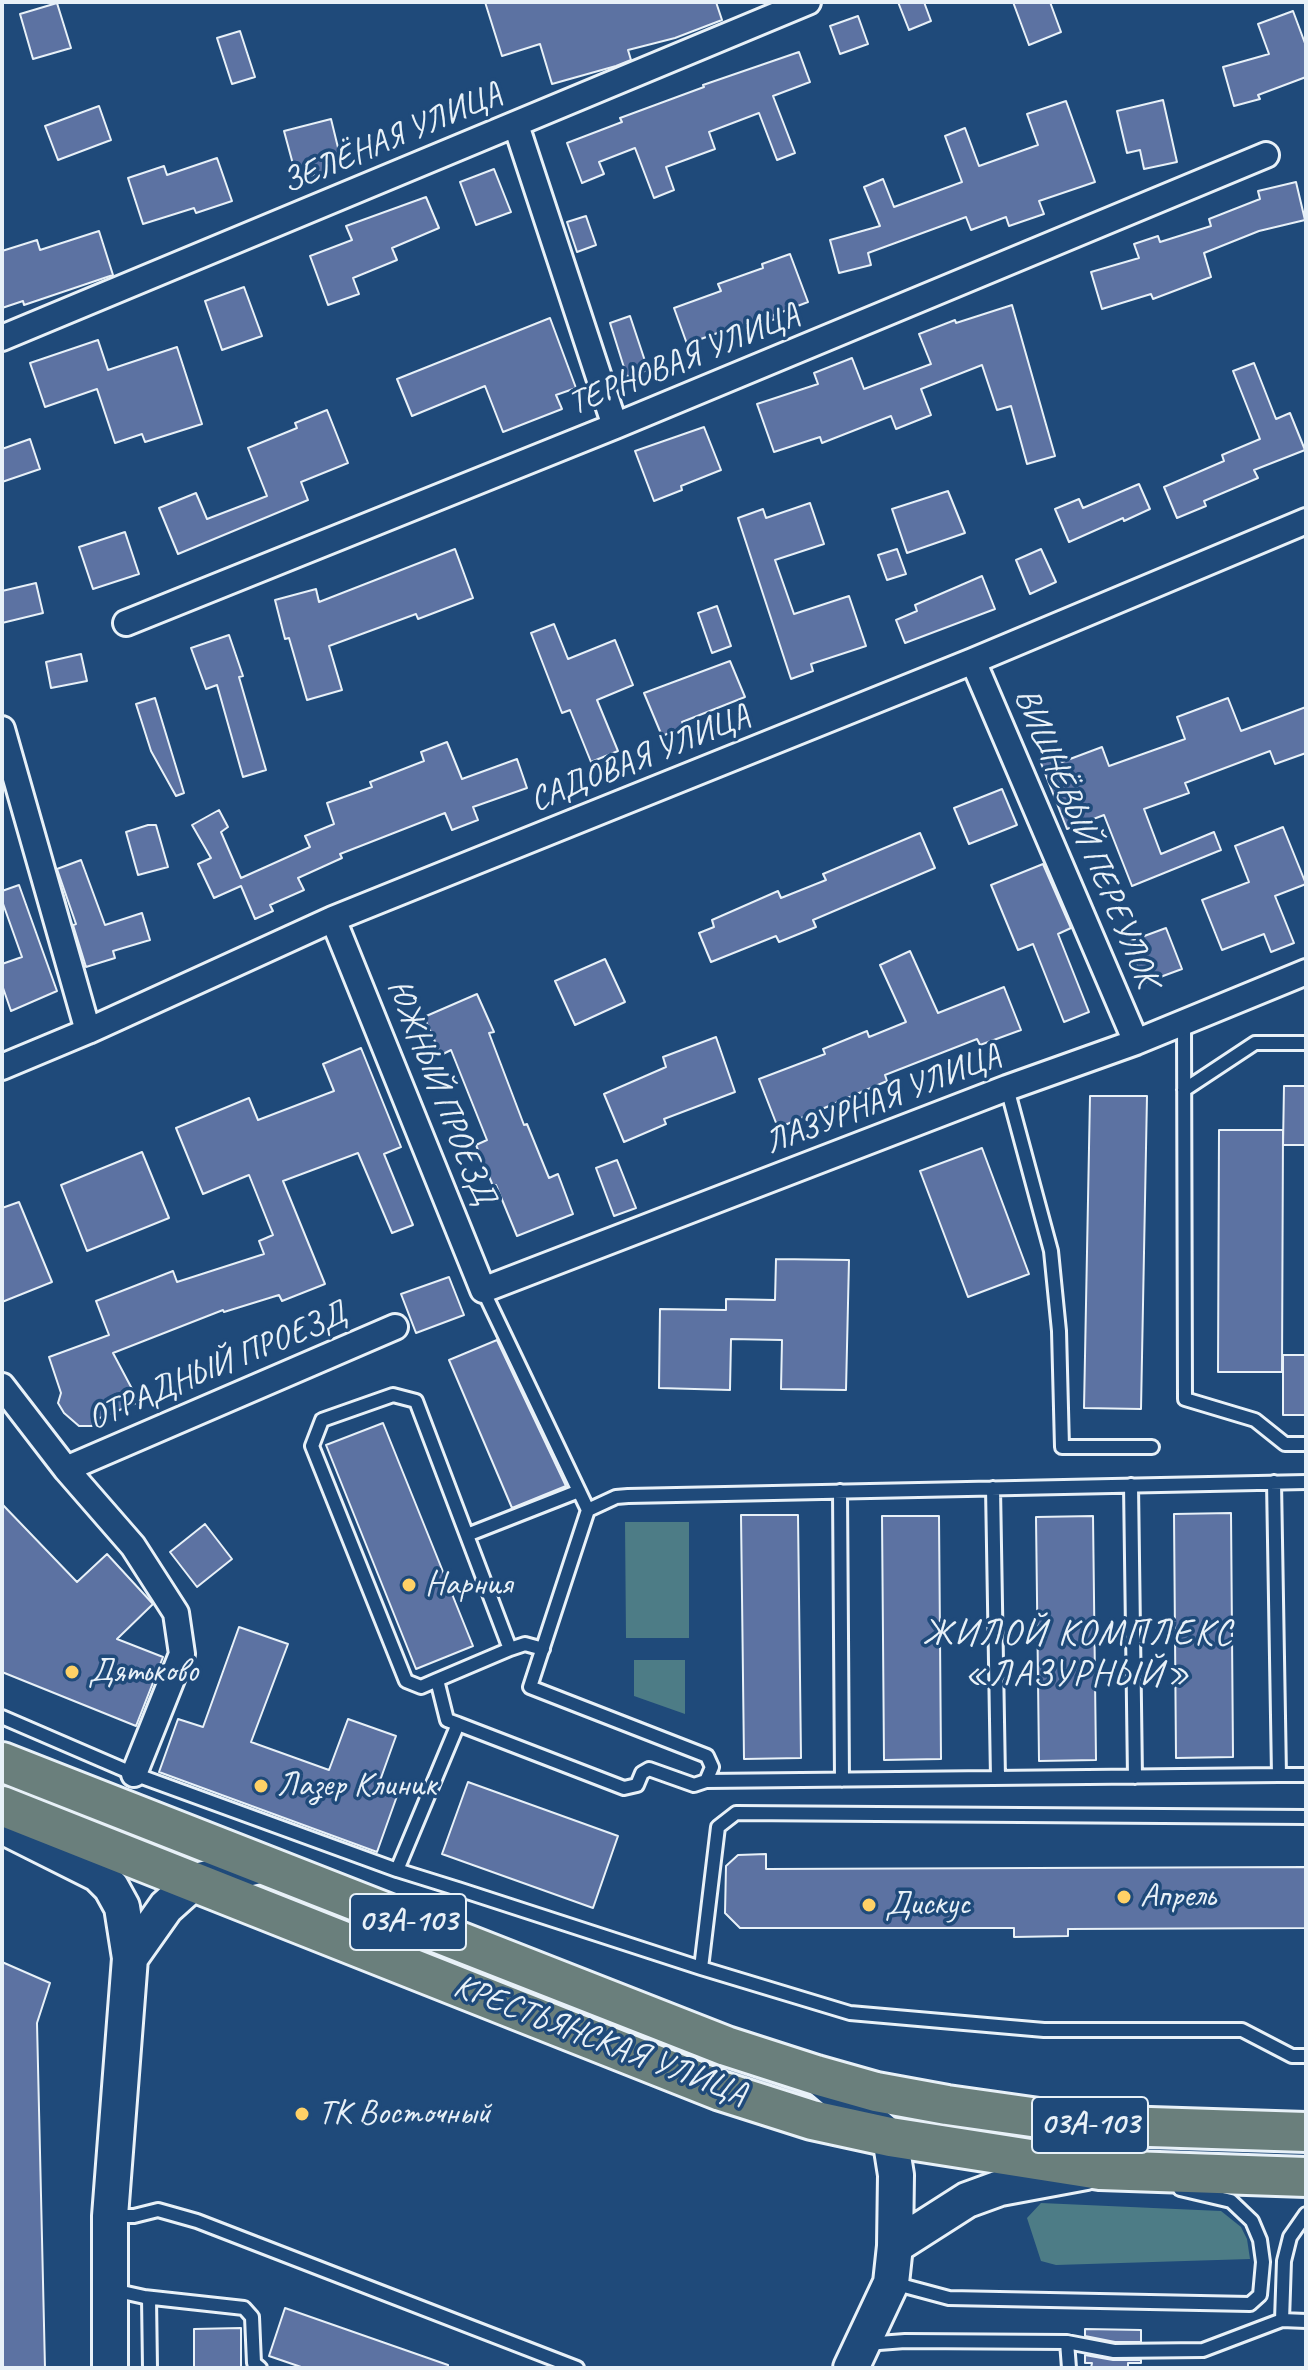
<!DOCTYPE html>
<html>
<head>
<meta charset="utf-8">
<style>
  body { margin:0 }
  #map { position:relative; width:1308px; height:2370px; overflow:hidden; background:#1f4a7a; font-family:Caveat,sans-serif }
  canvas { display:block }
  .frame { position:absolute; inset:0; border:4px solid #e8f1f8; pointer-events:none }
</style>
</head>
<body>
<div id="map">
<canvas width="1308" height="2370"></canvas>
<div class="frame"></div>
</div>
<script>
const g = document.querySelector('canvas').getContext('2d');
g.lineJoin = 'round';
function fill(path, color) { g.fillStyle = color; g.fill(path, 'evenodd'); }
const poly = rows => new Path2D(rows.map(r => 'M' + r).join(''));
function strokePath(path, color, width, dash) { g.strokeStyle = color; g.lineWidth = width; g.lineCap = dash ? 'butt' : 'round'; g.setLineDash(dash || []); g.stroke(path); }
function label(font, color, halo, rows, align = 'center') {
  g.font = font + ' Caveat,sans-serif'; g.lineWidth = 7; g.setLineDash([]); g.textBaseline = 'middle'; g.strokeStyle = halo; g.fillStyle = color; for (const [text, x, y, turn = 0] of rows) {
    g.save(); g.translate(x, y); g.rotate((+turn || 0) * Math.PI / 180); g.textAlign = isNaN(turn) ? turn : align; if (halo) g.strokeText(text, 0, 0); g.fillText(text, 0, 0); g.restore();
  }
}
const green = poly([
  [625,1522,689,1522,689,1638,626,1638],
  [634,1660,685,1660,685,1714,634,1696],
  [1041,2203,1221,2211,1241,2227,1247,2239,1250,2259,1056,2265,1041,2261,1027,2218]
]);
const building = poly([
  [485,2,716,2,722,20,675,38,628,50,631,60,616,66,552,84,540,44,502,56,485,2],
  [898,2,924,2,931,21,909,30,898,2],
  [1013,2,1050,2,1061,32,1029,45,1013,2],
  [57,3,71,48,33,59,20,14,57,3],
  [1293,11,1306,46,1306,77,1258,95,1260,99,1234,106,1223,67,1269,54,1258,24,1293,11],
  [858,16,868,44,840,54,830,26,858,16],
  [240,31,255,77,232,84,217,38,240,31],
  [799,52,810,82,773,96,795,153,777,160,759,113,709,132,715,149,666,167,674,190,654,198,635,148,599,162,604,174,582,183,567,143,622,122,620,118,704,87,703,85,799,52],
  [1163,100,1177,162,1144,169,1140,150,1127,153,1117,111,1163,100],
  [1066,101,1095,182,1039,201,1044,214,1009,226,1006,217,971,230,966,217,868,253,871,265,839,273,830,240,880,226,864,187,883,179,894,207,962,182,945,136,965,128,979,166,1038,145,1027,114,1066,101],
  [99,106,111,140,58,160,45,126,99,106],
  [331,119,343,168,297,179,284,131,331,119],
  [217,158,232,201,196,213,194,208,143,224,128,178,164,166,167,175,217,158],
  [494,169,511,212,476,225,460,182,494,169],
  [1296,182,1305,220,1259,231,1204,253,1211,277,1153,299,1151,294,1102,309,1091,272,1139,258,1134,244,1158,236,1160,242,1211,226,1209,219,1260,199,1258,191,1296,182],
  [426,197,439,228,392,248,397,260,353,278,359,294,328,305,310,256,352,240,346,226,426,197],
  [586,216,596,245,577,252,567,222,586,216],
  [99,231,113,275,24,305,23,301,2,308,2,251,37,240,40,250,99,231],
  [790,254,808,302,774,315,775,319,736,333,734,327,687,344,674,308,721,291,718,284,763,268,762,264,790,254],
  [244,287,262,336,222,350,205,301,244,287],
  [1012,305,1055,456,1027,464,1011,406,997,410,982,365,921,389,931,415,896,429,891,416,822,443,820,437,774,452,757,404,818,384,814,373,852,358,864,389,931,364,919,334,955,320,956,323,1012,305],
  [630,316,648,370,627,377,610,323,630,316],
  [550,318,576,388,556,395,562,409,503,432,485,386,412,416,397,379,550,318],
  [98,340,108,370,177,347,202,424,145,442,142,434,115,443,97,389,45,407,30,363,98,340],
  [1254,363,1276,419,1290,413,1305,450,1254,470,1258,478,1204,501,1206,506,1177,518,1164,487,1224,461,1222,455,1260,439,1233,371,1254,363],
  [327,410,348,463,301,482,308,500,178,554,159,508,196,493,207,519,267,496,248,448,297,428,295,423,327,410],
  [704,427,721,470,681,486,682,490,654,501,635,451,704,427],
  [30,439,40,469,2,482,2,449,30,439],
  [1139,484,1150,509,1124,521,1123,518,1069,542,1055,509,1079,499,1083,508,1139,484],
  [948,491,965,533,907,553,892,509,948,491],
  [810,503,824,544,775,560,794,614,849,596,866,646,811,664,813,671,791,679,738,518,763,509,766,518,810,503],
  [125,532,139,574,93,589,79,547,125,532],
  [455,549,473,598,418,619,416,614,329,646,342,690,307,700,289,638,285,639,275,600,316,589,319,602,455,549],
  [897,549,906,574,887,580,878,555,897,549],
  [1041,549,1056,582,1030,594,1016,560,1041,549],
  [982,576,995,609,905,643,896,620,917,611,915,605,982,576],
  [36,583,43,613,2,623,2,591,36,583],
  [717,606,731,646,712,653,698,613,717,606],
  [554,624,568,659,615,640,633,685,597,700,618,751,591,762,570,710,562,713,531,633,554,624],
  [229,635,243,676,239,677,266,770,243,777,217,685,206,689,191,648,229,635],
  [81,654,87,681,51,688,46,662,81,654],
  [730,661,745,697,682,722,684,727,662,736,644,693,730,661],
  [155,698,184,793,176,796,151,751,136,704,155,698],
  [1228,698,1241,731,1306,707,1306,753,1275,764,1270,751,1185,783,1189,793,1144,809,1161,854,1214,832,1221,850,1132,886,1104,815,1067,829,1039,758,1058,750,1062,762,1102,747,1109,766,1185,739,1177,717,1228,698],
  [447,742,462,779,517,759,527,788,473,807,478,820,452,830,445,813,340,854,342,858,298,878,304,890,270,905,273,911,255,919,241,886,214,898,198,864,211,858,192,825,219,810,228,827,221,832,241,878,310,847,305,836,334,824,327,803,372,787,370,782,424,761,421,752,447,742],
  [1002,789,1017,825,969,844,954,808,1002,789],
  [148,825,156,825,168,867,138,875,126,832,148,825],
  [1283,827,1306,884,1275,896,1294,943,1271,952,1264,934,1222,950,1202,900,1249,882,1235,846,1283,827],
  [920,833,935,868,813,920,816,927,779,942,776,936,711,962,699,933,714,927,712,920,778,891,781,898,826,880,823,874,920,833],
  [81,860,105,925,142,913,150,940,113,951,115,958,86,967,73,925,76,924,57,869,81,860],
  [1043,864,1071,928,1058,934,1089,1012,1064,1022,1033,944,1018,950,991,885,1043,864],
  [19,885,57,991,11,1011,2,985,2,964,22,957,2,901,2,891,19,885],
  [1166,928,1182,969,1144,983,1128,942,1166,928],
  [910,951,938,1013,1004,987,1021,1030,980,1045,977,1039,885,1075,887,1081,778,1128,759,1079,825,1054,823,1049,867,1031,869,1037,906,1022,880,965,910,951],
  [605,959,625,1002,575,1025,555,981,605,959],
  [477,994,494,1032,489,1033,524,1125,527,1124,549,1178,558,1174,573,1214,517,1236,496,1185,493,1186,476,1145,487,1140,451,1050,441,1055,424,1017,477,994],
  [716,1037,735,1092,664,1119,666,1124,624,1142,604,1094,666,1067,663,1057,716,1037],
  [361,1048,401,1147,384,1154,413,1225,392,1233,358,1153,283,1181,325,1284,282,1301,279,1295,224,1312,223,1310,113,1353,139,1402,100,1418,92,1426,79,1426,64,1413,58,1403,61,1393,49,1357,109,1335,96,1301,173,1271,177,1282,264,1254,259,1241,273,1235,249,1175,203,1194,176,1128,249,1098,258,1120,334,1091,323,1064,361,1048],
  [1284,1086,1306,1086,1306,1145,1283,1145,1284,1086],
  [1090,1096,1147,1096,1141,1409,1084,1408,1090,1096],
  [1219,1130,1283,1130,1282,1372,1218,1372,1219,1130],
  [982,1148,1029,1274,968,1297,920,1171,982,1148],
  [142,1152,169,1218,87,1251,61,1185,142,1152],
  [617,1160,636,1208,614,1216,596,1168,617,1160],
  [19,1202,52,1282,2,1302,2,1208,19,1202],
  [776,1259,849,1260,846,1390,781,1389,782,1340,731,1339,730,1390,659,1388,660,1309,726,1310,726,1299,775,1300,776,1259],
  [449,1277,464,1315,416,1333,401,1294,449,1277],
  [497,1340,566,1486,512,1508,449,1360,497,1340],
  [1283,1355,1306,1355,1306,1415,1283,1415,1283,1355],
  [383,1423,473,1646,416,1669,326,1445,383,1423],
  [2,1504,77,1582,107,1554,153,1604,117,1639,163,1657,136,1726,2,1672,2,1504],
  [1231,1513,1233,1757,1176,1758,1174,1514,1231,1513],
  [741,1515,798,1515,801,1758,744,1759,741,1515],
  [882,1516,939,1516,941,1759,884,1760,882,1516],
  [1093,1516,1096,1760,1039,1761,1036,1517,1093,1516],
  [205,1524,232,1559,197,1587,170,1552,205,1524],
  [239,1627,288,1644,251,1742,329,1770,348,1719,396,1736,377,1789,397,1796,377,1852,159,1772,178,1719,203,1727,239,1627],
  [468,1782,618,1836,593,1908,442,1854,468,1782],
  [766,1854,766,1869,1306,1867,1306,1928,1068,1929,1068,1936,1014,1937,1014,1928,740,1928,725,1913,726,1866,738,1855,766,1854],
  [2,1962,50,1983,37,2023,45,2368,2,2368,2,1962],
  [285,2308,448,2365,448,2368,304,2368,269,2356,285,2308],
  [241,2328,241,2368,194,2368,194,2329,241,2328],
  [1085,2329,1141,2330,1141,2342,1115,2342,1085,2336,1085,2329],
  [1085,2355,1113,2360,1141,2360,1141,2363,1128,2363,1128,2368,1091,2368,1092,2363,1085,2363,1085,2355]
]);
const lane = poly([
  [1184,1022,1185,1399,1255,1420,1285,1444,1306,1444],
  [1007,1088,1051,1251,1059,1331,1062,1447,1152,1447],
  [1184,1090,1255,1043,1306,1043],
  [1131,1485,1135,1777],
  [993,1488,998,1778],
  [840,1491,842,1780],
  [588,1510,616,1497,628,1496,1306,1482],
  [467,1535,579,1491],
  [510,1649,525,1644,543,1649],
  [437,1680,510,1649,416,1401,393,1395,322,1420,312,1446,406,1681,421,1687,437,1680,447,1720,458,1724],
  [2,1717,134,1774,397,1870],
  [1279,1775,1306,1775],
  [706,1781,1279,1775,1274,1482],
  [458,1889,701,1968,850,2013,1044,2030,1242,2030,1292,2056,1306,2056],
  [445,1929,458,1889,397,1870,458,1724,624,1788,637,1785,642,1773,649,1769,694,1785,706,1781,712,1767,707,1756,530,1687,588,1510,483,1290],
  [701,1968,718,1827,736,1813,1306,1817],
  [113,2216,134,2216,158,2210,197,2221,577,2368],
  [893,2283,949,2298,1250,2304,1260,2295,1263,2262,1260,2240,1252,2221,1231,2201,1180,2189],
  [113,2290,149,2298,150,2368],
  [144,2297,244,2308,252,2317,254,2363,260,2368],
  [1282,2320,1306,2321],
  [1067,2342,1069,2368],
  [866,2344,905,2341,1067,2342,1114,2351,1203,2350,1282,2320,1284,2261,1290,2237,1306,2214]
]);
const street = poly([
  [516,125,615,426],
  [2,338,808,2],
  [126,623,615,426,1266,155],
  [973,661,1136,1042],
  [2,729,88,1031],
  [333,919,483,1290,1007,1088,1136,1042,1306,972],
  [2,1067,88,1031,333,919,973,661,1306,521],
  [2,1386,66,1469,133,1546,176,1613,182,1654,134,1774],
  [66,1469,395,1327]
]);
const secondary = poly([
  [2,1826,98,1874,111,1887,122,1907,130,1958,110,2216,110,2368],
  [130,1958,166,1907,195,1881,264,1865],
  [816,2075,890,2137,896,2175,895,2246,891,2283,851,2368],
  [895,2246,967,2200,1000,2188,1086,2172]
]);
const primary = poly([
  [2,1762,726,2046,816,2075,876,2092,947,2105,1088,2125,1306,2132],
  [2,1806,721,2091,812,2120,890,2137,1100,2170,1306,2177]
]);
const markers = [
  [409,1585,8,"#ffd166"],
  [72,1672,8,"#ffd166"],
  [261,1786,8,"#ffd166"],
  [1124,1897,8,"#ffd166"],
  [869,1905,8,"#ffd166"],
  [302,2114,8,"#ffd166"]
];
const shields = [
  [408,1922,116],
  [1090,2125,116]
];
const shieldNames = [
  ["03А-103",408,1922],
  ["03А-103",1090,2125]
];
const streetNames = [
  ["ЗЕЛЁНАЯ УЛИЦА",392,139,-23],
  ["ТЕРНОВАЯ УЛИЦА",684,360,-22],
  ["САДОВАЯ УЛИЦА",640,759,-22],
  ["ВИШНЁВЫЙ ПЕРЕУЛОК",1086,838,67],
  ["ЮЖНЫЙ ПРОЕЗД",440,1092,68],
  ["ЛАЗУРНАЯ УЛИЦА",883,1100,-21],
  ["ОТРАДНЫЙ ПРОЕЗД",217,1367,-23],
  ["КРЕСТЬЯНСКАЯ УЛИЦА",600,2041,21]
];
const poiNames = [
  ["Нарния",425,1585],
  ["Дятьково",88,1672],
  ["Лазер Клиник",277,1786],
  ["Апрель",1140,1897],
  ["Дискус",885,1905],
  ["ТК Восточный",318,2114]
];
const neighbourhoodNames = [
  ["ЖИЛОЙ КОМПЛЕКС",1078,1635],
  ["«ЛАЗУРНЫЙ»",1078,1676]
];
fill(green, '#4d7c86');
fill(building, '#5c72a2');
strokePath(building, '#e8f1f8', 2);
strokePath(lane, '#e8f1f8', 18);
strokePath(street, '#e8f1f8', 30);
strokePath(secondary, '#e8f1f8', 40);
strokePath(primary, '#e8f1f8', 44);
strokePath(lane, '#1f4a7a', 12);
strokePath(street, '#1f4a7a', 24);
strokePath(secondary, '#1f4a7a', 34);
strokePath(primary, '#6a7f7c', 38);
for (const [x, y, r, color] of markers) { const dot = new Path2D(); dot.arc(x, y, r, 0, 2 * Math.PI); g.fillStyle = color; g.fill(dot); strokePath(dot, '#1f4a7a', 3); }
for (const [x, y, w] of shields) { const box = new Path2D(); box.roundRect(x - w / 2, y - 28, w, 56, 6); g.fillStyle = '#1f4a7a'; g.fill(box); strokePath(box, '#e8f1f8', 2); }
label('bold 32px', '#e8f1f8', null, shieldNames);
label('34px', '#e8f1f8', '#1f4a7a', streetNames);
label('34px', '#e8f1f8', '#1f4a7a', poiNames, 'left');
g.letterSpacing = '2px';
label('36px', '#e8f1f8', '#1f4a7a', neighbourhoodNames);
g.letterSpacing = '0px';
</script>
</body>
</html>
